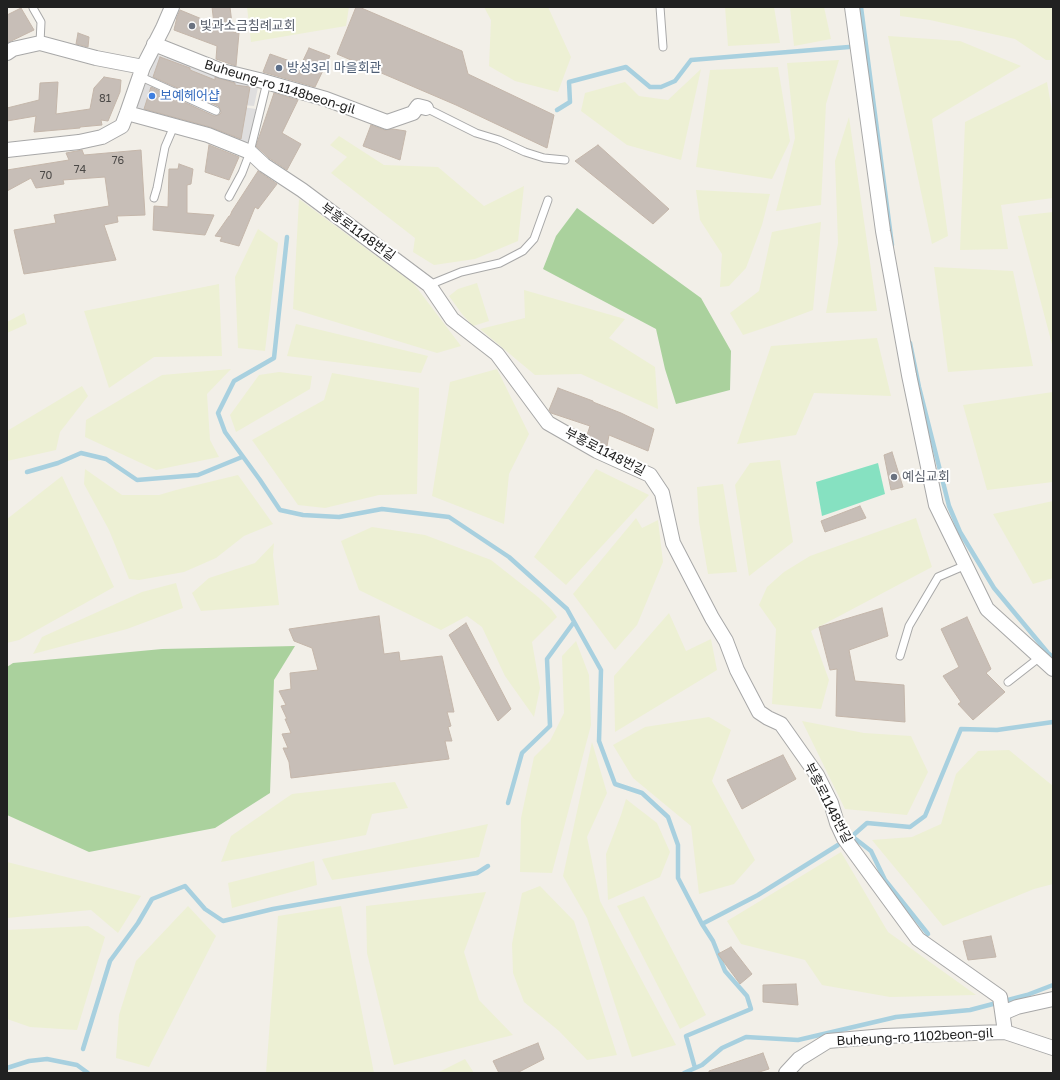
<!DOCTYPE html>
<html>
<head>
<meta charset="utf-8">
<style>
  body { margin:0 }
  #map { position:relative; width:1060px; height:1080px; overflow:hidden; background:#f2efe8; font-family:"Golos Text",sans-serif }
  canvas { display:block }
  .frame { position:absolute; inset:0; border:8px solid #212121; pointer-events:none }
</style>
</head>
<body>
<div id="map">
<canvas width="1060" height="1080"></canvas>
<div class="frame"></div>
</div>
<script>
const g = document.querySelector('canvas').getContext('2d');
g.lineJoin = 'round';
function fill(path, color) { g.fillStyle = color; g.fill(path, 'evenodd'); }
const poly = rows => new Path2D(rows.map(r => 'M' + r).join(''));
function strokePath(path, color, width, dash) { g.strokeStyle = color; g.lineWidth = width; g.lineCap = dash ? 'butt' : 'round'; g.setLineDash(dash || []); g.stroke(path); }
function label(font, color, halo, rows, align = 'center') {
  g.font = font + ' "Golos Text","Noto Sans KR",sans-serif'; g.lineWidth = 4; g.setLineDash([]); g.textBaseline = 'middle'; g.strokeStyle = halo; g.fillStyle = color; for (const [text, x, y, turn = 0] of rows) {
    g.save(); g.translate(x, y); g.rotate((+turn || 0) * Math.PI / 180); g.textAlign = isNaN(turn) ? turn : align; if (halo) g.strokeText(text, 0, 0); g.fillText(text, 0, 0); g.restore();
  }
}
const residential = poly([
  [157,55,259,83,254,106,221,103,216,134,135,111],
  [222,104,256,109,250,144,217,135]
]);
const farmland = poly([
  [247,7,349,7,346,26,251,42],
  [484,7,548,7,571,57,558,92,515,81,489,66,491,20],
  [725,7,774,7,780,43,728,46],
  [790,7,824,7,831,39,794,46],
  [900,7,1053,7,1053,60,1046,60,1015,39,930,20,900,16],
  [888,36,960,41,1021,66,932,119,948,236,932,244],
  [839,60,826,104,821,205,776,211,795,138,787,63],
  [778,67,790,141,772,179,696,167,710,70],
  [701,69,681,160,627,145,581,111,585,93,625,82,639,96,668,100],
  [1047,82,1053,117,1053,198,1001,205,1008,249,960,250,965,122],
  [849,117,877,311,826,313,838,243,835,161],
  [339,136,384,165,438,167,484,206,524,186,518,241,475,259,434,265,413,252,415,238,331,173,347,157,330,145],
  [696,190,770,194,762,225,746,268,729,286,720,287,722,254,700,220],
  [299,199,414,284,461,346,437,353,293,309],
  [1053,212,1053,348,1018,216],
  [821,222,813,310,773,325,743,335,730,313,759,291,772,232],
  [258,229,278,243,265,351,238,348,235,277],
  [934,267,1013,271,1033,366,948,372],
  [477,283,489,321,473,326,462,314,449,296,458,289],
  [219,284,222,356,154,357,109,388,84,311],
  [524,290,625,319,609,338,655,367,658,409,581,374,535,375,480,329,525,318],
  [24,313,27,324,7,333,7,322],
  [296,324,428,356,421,373,287,356],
  [877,338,891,396,814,393,796,435,737,444,771,346],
  [231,369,207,394,210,440,219,457,156,470,85,437,86,420,162,375],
  [497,369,529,434,509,474,504,524,432,496,450,382],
  [279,372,312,376,310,389,236,432,230,415,259,375],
  [332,373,419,388,417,494,379,495,325,508,298,505,252,440,324,400],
  [82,386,88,396,60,432,56,450,7,461,7,431],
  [1053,392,1053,482,987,490,963,405],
  [780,460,793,542,749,576,735,485,750,463],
  [85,469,122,495,159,495,176,490,238,475,273,524,244,536,216,558,184,572,139,580,129,579,109,530,84,484],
  [596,469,649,495,566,585,534,557],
  [62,476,114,587,19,640,7,643,7,519],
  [723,484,737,572,708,574,699,522,697,487],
  [1053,501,1053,578,1033,584,993,514],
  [636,518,642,528,658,520,663,562,637,625,615,650,573,594],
  [916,518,932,567,811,631,829,680,821,709,772,704,776,629,759,605,767,587,784,572,810,556],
  [372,527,425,535,491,560,538,597,551,609,557,617,532,642,540,688,534,717,505,676,482,627,467,616,441,630,359,590,341,541],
  [274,543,273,555,279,605,201,611,192,593,209,578,255,563],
  [176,583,183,608,127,629,33,654,42,637,142,592],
  [669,613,686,651,711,639,717,670,615,732,614,676],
  [576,641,589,675,591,725,552,873,520,872,521,818,534,757,550,741,564,713,562,656],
  [709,717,731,730,712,781,755,860,734,884,699,894,691,826,633,778,613,745,645,727],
  [802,721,864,733,911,736,928,772,907,815,845,809],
  [592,742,607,793,587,837,600,901,676,1045,632,1057,587,918,563,876],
  [1009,750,1053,786,1053,884,1034,889,943,926,872,840,912,837,941,824,956,774,978,751],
  [395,782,408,808,372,814,366,835,221,862,231,836,292,794],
  [626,799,657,823,670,852,660,877,608,900,606,854,621,815],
  [488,824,479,857,332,880,322,859],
  [841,852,888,932,976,995,890,997,822,985,805,960,741,944,727,921],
  [314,861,317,885,232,908,228,883],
  [7,862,141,896,118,933,91,910,7,918],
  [540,886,574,921,617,1055,587,1060,559,1031,524,1002,513,973,512,944,522,893],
  [486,892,464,952,479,1000,513,1035,394,1065,367,953,366,906],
  [644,896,706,1015,680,1029,617,906],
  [188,906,216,936,149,1067,116,1058,119,1015,136,961],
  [341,906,374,1073,266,1073,278,916],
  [88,926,105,937,77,1030,30,1027,7,1019,7,930],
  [465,1059,474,1073,437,1073]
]);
const forest = poly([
  [577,208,701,298,731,351,730,390,676,404,665,369,656,329,543,269,556,236],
  [295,646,274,680,270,793,215,828,89,852,7,815,7,667,13,663,162,649]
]);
const pitch = poly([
  [878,463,885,494,822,516,816,482]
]);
const stream = poly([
  [861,7,892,245],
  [557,110,570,102,569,82,626,67,650,87,661,87,675,81,691,60,849,47],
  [287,237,274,358,234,381,218,413,225,432,260,480,280,510,303,515,339,517,382,509,449,517,509,557,567,609,601,670,599,741,615,784,642,793,668,817,678,845,678,878,702,924,713,941,725,971,747,996,751,1009,686,1036,695,1068],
  [910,343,919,387,949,506,960,532,994,588,1048,653,1053,657],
  [27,472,58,463,81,453,106,459,137,480,198,475,242,457],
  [508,803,522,753,550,726,547,659,574,622],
  [853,837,871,851,885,880,928,934],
  [850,838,867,823,910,827,925,816,961,729,997,730,1053,722],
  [702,924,758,895,838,845],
  [83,1049,110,961,138,923,152,899,185,886,205,909,223,921,273,909,477,873,488,866],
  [7,1068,29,1061,47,1059,77,1065,88,1073],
  [684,1073,702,1065,722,1048,746,1037,798,1040,896,1017,970,1010,1027,995,1053,985]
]);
const building = poly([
  [212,7,230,7,233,32,239,33,236,66,216,59,217,46,174,30,177,17,180,10,214,24,212,7],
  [356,7,359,7,462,51,468,74,554,115,547,148,456,105,337,54,356,7],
  [21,8,34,30,7,43,7,15,21,8],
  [78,33,89,37,88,47,76,44,78,33],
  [309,48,330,56,315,87,263,72,270,54,301,65,309,48],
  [160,57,190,68,190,70,215,80,215,77,235,83,235,85,250,87,241,139,210,127,144,109,151,87,214,116,219,115,221,113,220,108,218,106,153,77,160,57],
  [104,77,121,80,120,92,108,121,101,120,102,125,80,127,80,128,34,132,36,116,7,121,7,108,39,100,40,83,58,82,56,114,90,109,94,88,104,77],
  [274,93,298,100,282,133,301,144,287,170,269,158,256,146,274,93],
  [371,125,385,130,393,129,406,131,400,160,363,146,371,125],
  [209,145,239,157,229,180,205,172,209,145],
  [598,145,669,209,653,224,575,161,598,145],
  [82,150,84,155,141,150,145,215,117,216,118,222,104,225,116,260,24,274,14,230,56,223,54,215,109,206,105,177,63,180,64,184,36,188,31,178,7,191,7,170,69,160,66,153,82,150],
  [179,164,193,169,191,184,187,185,187,213,214,215,205,235,153,230,154,206,168,207,169,169,178,169,179,164],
  [258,171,277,184,258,209,255,207,239,246,220,241,222,237,215,236,229,216,230,216,232,211,258,171],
  [558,388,593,401,593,402,621,413,654,429,648,451,609,435,607,446,587,435,590,426,551,413,549,410,558,388],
  [892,452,903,487,891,490,884,455,892,452],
  [860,506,866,518,825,532,821,521,860,506],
  [882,608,888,636,849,650,855,681,904,685,905,722,836,716,837,669,830,670,819,627,882,608],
  [379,616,384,654,399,652,400,661,442,656,454,712,447,712,451,726,448,727,452,741,445,741,449,759,291,778,289,762,283,748,288,748,282,734,291,733,285,719,287,719,281,706,286,705,279,691,291,689,290,673,318,670,312,648,294,641,289,629,379,616],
  [967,617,991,669,986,673,1005,692,973,720,958,704,961,702,943,676,959,667,941,629,967,617],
  [466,623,511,709,498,721,449,635,466,623],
  [783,755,796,779,742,809,727,780,783,755],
  [991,936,996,957,968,960,963,941,991,936],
  [731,947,752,974,740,984,718,954,731,947],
  [796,984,798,1005,763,1002,763,985,796,984],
  [538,1043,544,1059,517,1073,499,1073,493,1061,538,1043],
  [763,1053,769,1069,756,1073,709,1073,709,1071,763,1053]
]);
const service = poly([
  [660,7,663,47],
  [33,8,41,22,40,43],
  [139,76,216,111],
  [426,108,476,133,499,140,525,152,544,158,565,160],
  [229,197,242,173,250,152,267,82],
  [154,198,157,188,165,147,174,126],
  [429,285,461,272,500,263,523,251,534,239,548,200],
  [900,656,909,626,938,577,966,565],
  [1008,682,1040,657]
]);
const minor = poly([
  [852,7,883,231,909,375,936,505,987,609,1053,669],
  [154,44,222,71,259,80,326,99,387,122,413,113,418,106,426,108],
  [7,53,13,49,40,43,96,58,143,67],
  [127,113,208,135,250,152,264,165,302,190,429,285,452,319,497,354,548,423,597,451,650,475,662,493,673,543,712,618,726,641,737,670,759,712,768,718,781,724,817,775,831,803,837,823,844,838,918,939,1000,997,1005,1032],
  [7,150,79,142,102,137,122,126,127,113,143,67,163,28,172,7],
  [1003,1013,1017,1007,1053,999],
  [786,1073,799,1059,828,1041,884,1036,1005,1032,1053,1048]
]);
const markers = [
  [192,26,4,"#6b7280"],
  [279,68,4,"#5c6f8a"],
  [152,96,4,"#3f7fe0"],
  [894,477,4,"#6b7280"]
];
const numberNames = [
  ["81",105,99],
  ["76",118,161],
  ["74",80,170],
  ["70",46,176]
];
const worshipNames = [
  ["빛과소금침례교회",200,26],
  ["예심교회",902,477]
];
const serviceNames = [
  ["방성3리 마을회관",287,68]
];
const streetNames = [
  ["Buheung-ro 1148beon-gil",280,87,17],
  ["부흥로1148번길",358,232,36],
  ["부흥로1148번길",605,452,27],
  ["부흥로1148번길",828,803,63],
  ["Buheung-ro 1102beon-gil",915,1037,-3]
];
const shopNames = [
  ["보예헤어샵",160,96]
];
fill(residential, '#dfdede');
fill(farmland, '#edf0d4');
fill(forest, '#aad19d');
fill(pitch, '#86e1c1');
strokePath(stream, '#a8d0df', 4.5);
fill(building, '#c7beb7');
strokePath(building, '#c4b6aa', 1);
strokePath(service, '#a8a8a8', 9);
strokePath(minor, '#a8a8a8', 16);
strokePath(service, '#fff', 7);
strokePath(minor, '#fff', 14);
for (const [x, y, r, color] of markers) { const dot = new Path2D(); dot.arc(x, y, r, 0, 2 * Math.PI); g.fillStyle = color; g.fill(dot); strokePath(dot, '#fff', 1.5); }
label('11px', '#4a4846', null, numberNames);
label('13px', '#5b616d', '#fff', worshipNames, 'left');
label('13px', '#4e5e75', '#fff', serviceNames, 'left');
label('13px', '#212121', '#fff', streetNames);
label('13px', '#366cbe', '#fff', shopNames, 'left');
</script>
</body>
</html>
